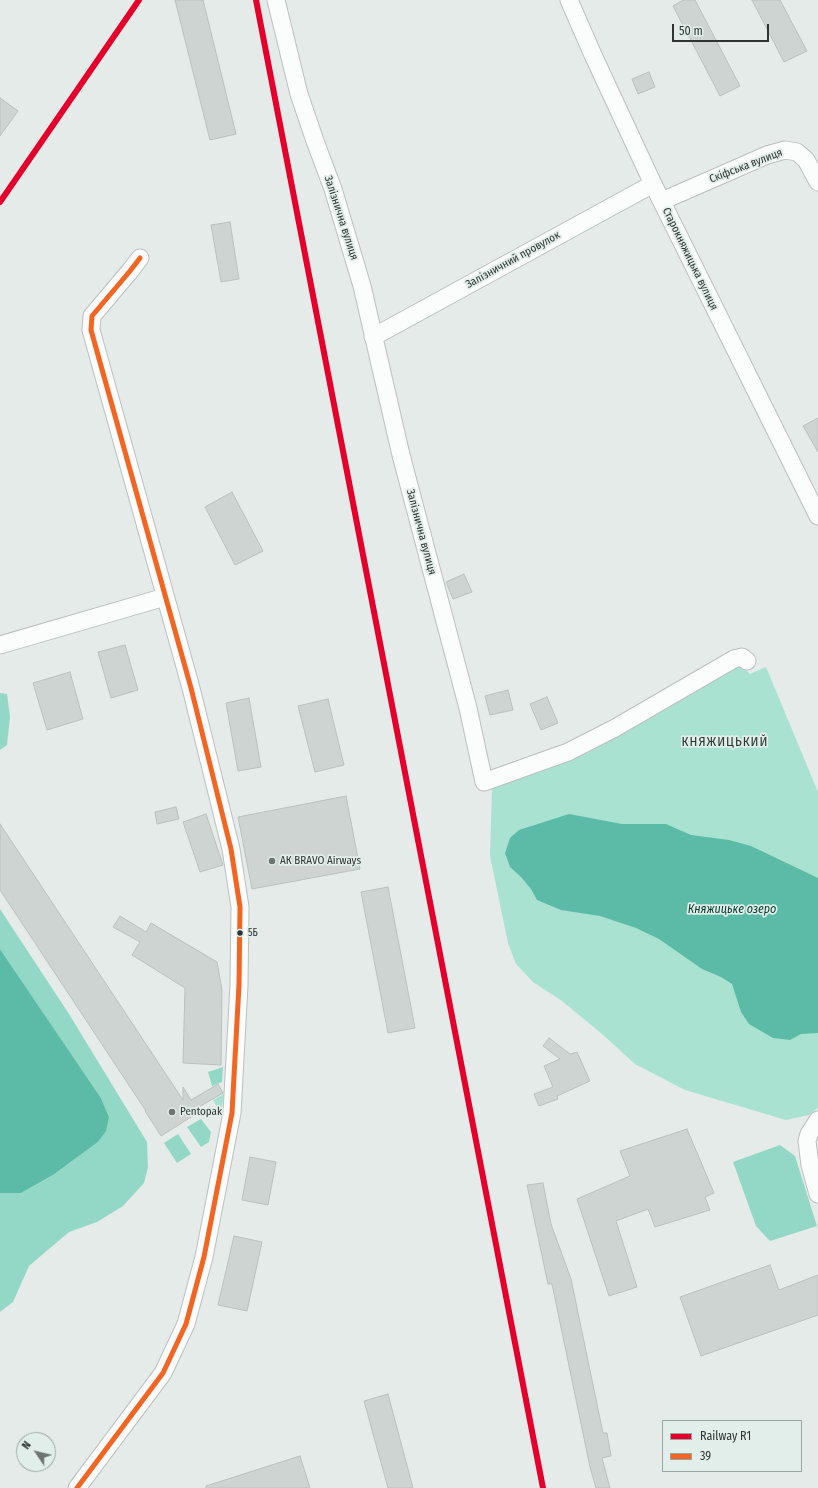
<!DOCTYPE html>
<html>
<head>
<meta charset="utf-8">
<style>
  body { margin:0 }
  #map { position:relative; width:818px; height:1488px; overflow:hidden; background:#e4ebe9; font-family:"Fira Sans Condensed",sans-serif }
  canvas { display:block }
  .legend { position:absolute; left:662px; top:1420px; width:140px; height:52px; box-sizing:border-box; background:#e1eeea; border:1px solid #9aa4a0; margin:0; padding:5px 7px; list-style:none; font-size:12px; color:#2f3432 }
  .legend li { display:flex; align-items:center; gap:8px; height:20px }
  .legend b { width:20px; border:1px solid #9aa4a0 }
  .north { position:absolute; left:16px; top:1432px; width:40px; height:40px; box-sizing:border-box; background:#e1eeea; border:1px solid #9aa4a0; border-radius:50%; rotate:305deg; font-size:11px; font-weight:700; line-height:16px; text-align:center; color:#2f3432 }
  .north::after { content:''; display:block; margin:auto; width:14px; height:18px; background:#6e7472; clip-path:polygon(50% 0,100% 100%,50% 72%,0 100%) }
  .scale { position:absolute; left:672px; top:24px; width:97px; height:18px; box-sizing:border-box; border:2px solid #2f3432; border-top:0; padding-left:5px; font-size:12px; line-height:14px; white-space:nowrap; color:#2f3432; -webkit-text-stroke:3px #e1eeea; paint-order:stroke }
</style>
</head>
<body>
<div id="map">
<canvas width="818" height="1488"></canvas>
<ul class="legend">
<li><b style="height:5px;background:#e4002b"></b>Railway R1</li>
<li><b style="height:5px;background:#f26522"></b>39</li>
</ul>
<div class="north">N</div>
<div class="scale">50 m</div>
</div>
<script>
const g = document.querySelector('canvas').getContext('2d');
g.lineJoin = 'round';
function fill(path, color) { g.fillStyle = color; g.fill(path, 'evenodd'); }
const poly = rows => new Path2D(rows.map(r => 'M' + r).join(''));
function strokePath(path, color, width, dash) { g.strokeStyle = color; g.lineWidth = width; g.lineCap = dash ? 'butt' : 'round'; g.setLineDash(dash || []); g.stroke(path); }
function label(font, color, halo, rows, align = 'center') {
  g.font = font + ' "Fira Sans Condensed",sans-serif'; g.lineWidth = 3.5; g.setLineDash([]); g.textBaseline = 'middle'; g.strokeStyle = halo; g.fillStyle = color; for (const [text, x, y, turn = 0] of rows) {
    g.save(); g.translate(x, y); g.rotate((+turn || 0) * Math.PI / 180); g.textAlign = isNaN(turn) ? turn : align; if (halo) g.strokeText(text, 0, 0); g.fillText(text, 0, 0); g.restore();
  }
}
const green = poly([
  [741,665,750,674,766,667,818,792,818,1108,809,1115,786,1120,685,1090,635,1064,602,1034,562,1001,533,982,516,964,508,943,490,856,492,789,589,752],
  [224,1094,221,1112,220,1113,213,1100]
]);
const forest = poly([
  [0,693,7,694,10,717,7,745,0,750],
  [0,909,69,1014,147,1142,148,1167,144,1183,123,1206,97,1222,69,1232,29,1266,13,1302,0,1312,0,1193,21,1193,53,1175,98,1142,109,1117,101,1098,0,949],
  [223,1067,222,1082,212,1086,208,1072],
  [201,1119,211,1132,209,1142,201,1147,187,1127],
  [178,1134,191,1154,177,1163,164,1143],
  [780,1145,795,1156,817,1226,770,1241,756,1226,733,1162]
]);
const water = poly([
  [569,814,622,824,666,824,691,835,729,840,751,846,818,878,818,1033,801,1034,790,1040,773,1038,749,1024,741,1012,732,984,721,977,702,969,659,939,636,928,600,916,561,910,537,900,531,889,521,877,510,867,505,853,510,838,519,830],
  [0,949,101,1098,109,1117,106,1131,98,1142,53,1175,21,1193,0,1193]
]);
const building = poly([
  [175,0,203,0,236,134,210,140,175,0],
  [683,0,695,0,740,86,720,96,673,6,683,0],
  [752,0,780,0,807,51,784,62,752,0],
  [649,72,655,87,638,94,632,79,649,72],
  [0,98,18,111,0,136,0,98],
  [230,222,239,279,221,282,211,225,230,222],
  [818,418,818,452,803,426,818,418],
  [232,492,263,551,235,565,205,507,232,492],
  [464,574,472,592,453,599,446,582,464,574],
  [125,645,138,690,111,698,98,652,125,645],
  [70,672,83,719,47,730,33,683,70,672],
  [508,690,513,710,490,715,485,696,508,690],
  [547,697,558,723,541,730,530,704,547,697],
  [249,698,261,767,238,771,226,703,249,698],
  [328,699,344,765,315,772,298,706,328,699],
  [346,796,360,869,252,889,238,817,346,796],
  [176,807,179,819,157,824,155,812,176,807],
  [206,814,223,865,200,872,183,822,206,814],
  [0,824,183,1100,183,1087,191,1100,218,1084,223,1093,197,1108,199,1112,161,1136,145,1111,146,1111,0,890,0,824],
  [388,887,415,1028,388,1033,361,892,388,887],
  [120,916,146,932,151,923,217,962,222,990,221,1065,183,1063,185,988,132,955,140,942,113,927,120,916],
  [549,1038,570,1054,577,1052,590,1081,557,1096,558,1099,539,1106,534,1094,553,1087,544,1066,560,1059,543,1046,549,1038],
  [687,1129,714,1193,705,1197,710,1210,655,1227,648,1209,616,1221,637,1287,609,1296,577,1199,630,1176,620,1151,687,1129],
  [250,1157,276,1162,268,1205,242,1200,250,1157],
  [543,1183,551,1224,571,1279,603,1433,607,1433,611,1456,602,1458,610,1488,596,1488,590,1467,552,1284,548,1284,527,1185,543,1183],
  [234,1236,262,1242,247,1311,218,1305,234,1236],
  [770,1265,779,1290,818,1275,818,1315,701,1356,680,1297,770,1265],
  [388,1394,413,1488,388,1488,364,1401,388,1394],
  [300,1456,310,1488,206,1488,206,1486,300,1456]
]);
const minor = poly([
  [276,0,299,94,315,141,333,189,362,286,401,455,468,708,484,782,568,752,615,728,734,659,742,657,747,661],
  [569,0,593,55,653,184,818,516],
  [662,201,767,155,785,150,797,152,806,160,818,182],
  [373,337,653,184],
  [0,645,165,597],
  [818,1120,809,1134,807,1141,810,1165,818,1194],
  [77,1488,163,1373,186,1324,204,1257,232,1113,239,985,240,907,231,849,191,688,91,330,92,316,130,271,140,258]
]);
const bus1 = poly([
  [77,1488,163,1373,186,1324,204,1257,232,1113,239,985,240,907,231,849,191,688,91,330,92,316,130,271,140,258]
]);
const rail1 = poly([
  [256,0,543,1488],
  [0,202,139,0]
]);
const markers = [
  [272,861,4,"#6e7472"],
  [240,933,3.5,"#2f3432"],
  [172,1112,4,"#6e7472"]
];
const busNames = [
  ["5Б",248,933]
];
const streetNames = [
  ["Скіфська вулиця",746,166,-21],
  ["Залізнична вулиця",341,218,72],
  ["Старокняжицька вулиця",690,259,64],
  ["Залізничний провулок",513,260,-29],
  ["Залізнична вулиця",421,532,75]
];
const poiNames = [
  ["АК BRAVO Airways",280,861],
  ["Pentopak",180,1112]
];
const waterNames = [
  ["Княжицьке озеро",732,910]
];
const quarterNames = [
  ["КНЯЖИЦЬКИЙ",725,742]
];
fill(green, '#a9e2d1');
fill(forest, '#93d8c6');
fill(water, '#5cbba6');
fill(building, '#ced4d2');
strokePath(building, '#bac0be', 1);
strokePath(minor, '#bbc0bf', 19);
strokePath(minor, '#fbfcfc', 17);
strokePath(bus1, '#f26522', 5);
strokePath(rail1, '#e4002b', 6);
for (const [x, y, r, color] of markers) { const dot = new Path2D(); dot.arc(x, y, r, 0, 2 * Math.PI); g.fillStyle = color; g.fill(dot); strokePath(dot, '#e1eeea', 1.5); }
label('10px', '#2f3432', '#e1eeea', busNames, 'left');
label('11px', '#2f3432', '#e1eeea', streetNames);
label('11px', '#2f3432', '#e1eeea', poiNames, 'left');
label('italic 12px', '#00392d', '#e1eeea', waterNames);
g.letterSpacing = '1px';
label('13px', '#293330', '#e1eeea', quarterNames);
g.letterSpacing = '0px';
</script>
</body>
</html>
